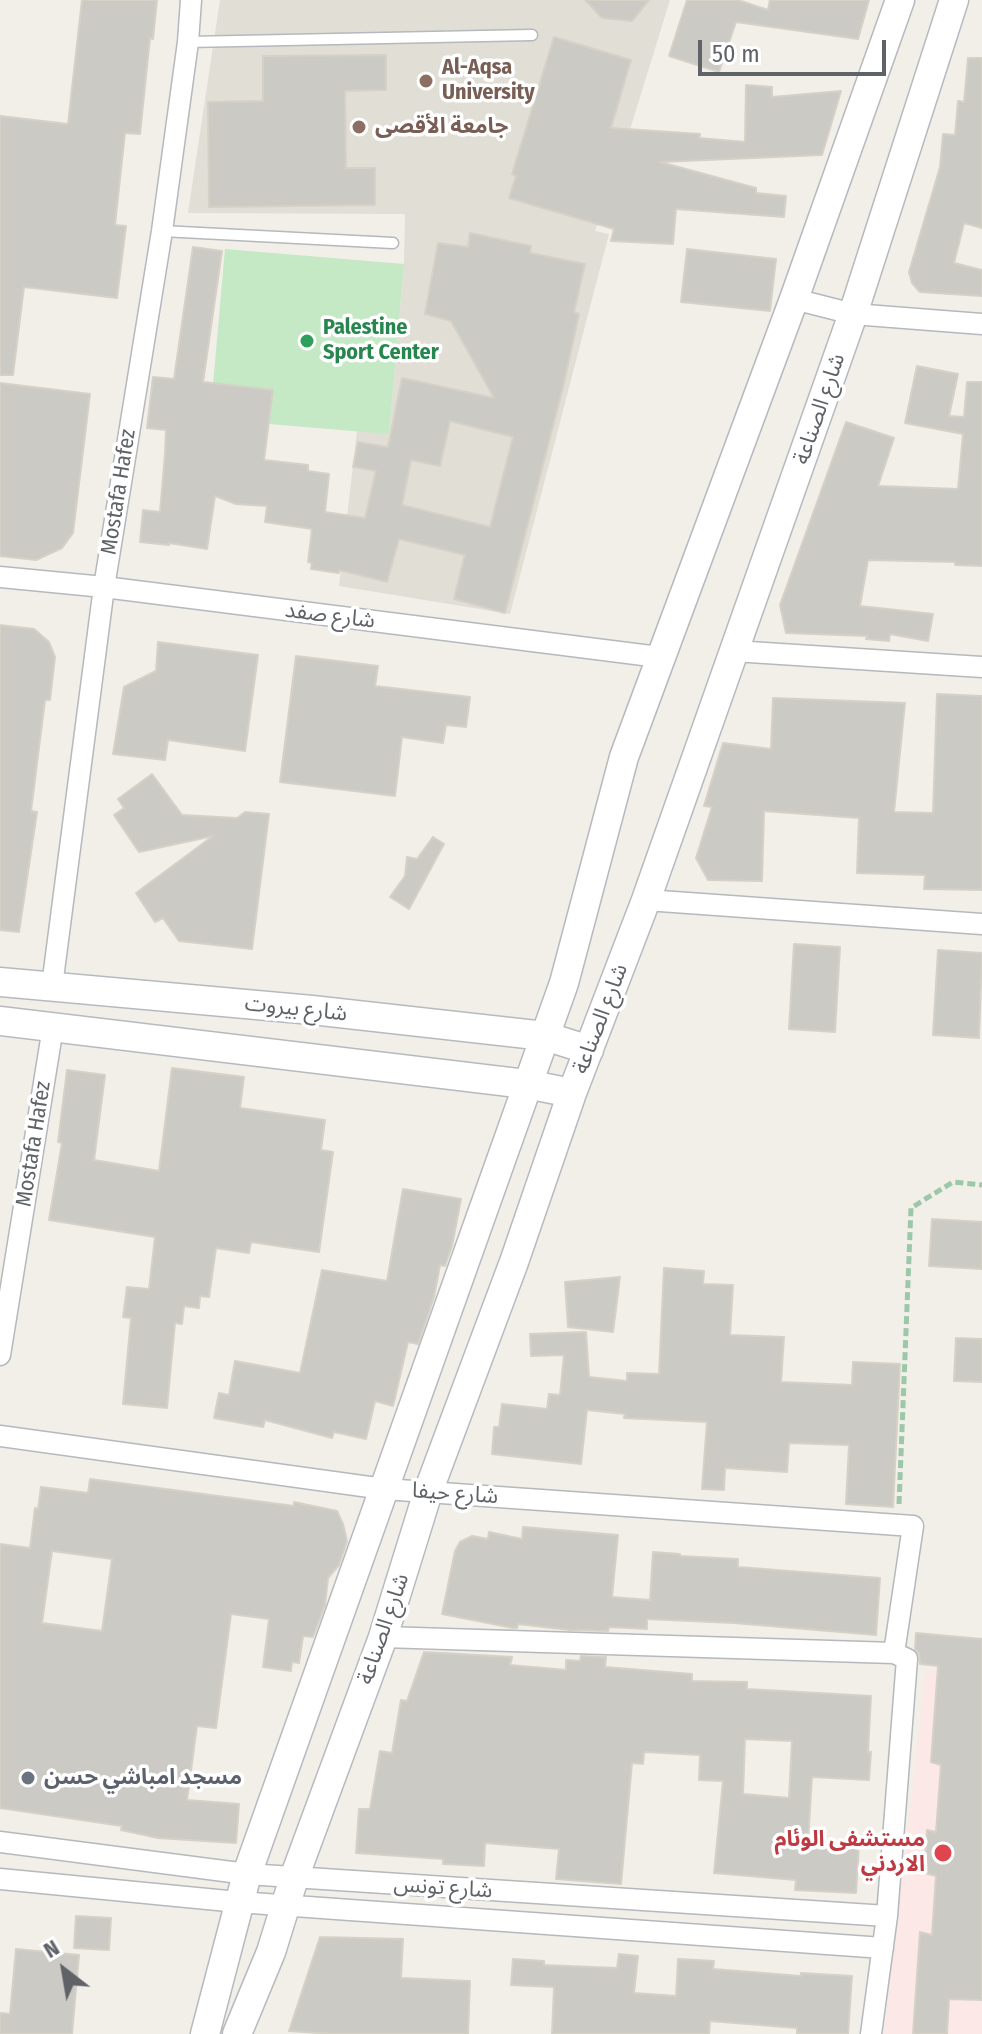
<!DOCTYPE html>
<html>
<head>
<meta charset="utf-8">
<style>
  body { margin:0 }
  #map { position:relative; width:982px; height:2034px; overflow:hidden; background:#f1efe8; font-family:"Fira Sans Condensed",sans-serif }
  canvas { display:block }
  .north { position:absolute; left:24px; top:1930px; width:80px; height:80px; -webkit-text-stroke:6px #fff; paint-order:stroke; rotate:329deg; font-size:22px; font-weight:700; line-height:32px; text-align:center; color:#5f6368 }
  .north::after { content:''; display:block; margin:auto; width:28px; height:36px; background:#5f6368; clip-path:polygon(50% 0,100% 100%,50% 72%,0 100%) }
  .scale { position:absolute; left:698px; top:40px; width:188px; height:36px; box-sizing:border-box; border:4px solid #5f6368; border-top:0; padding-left:10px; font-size:24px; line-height:28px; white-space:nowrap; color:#5f6368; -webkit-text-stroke:6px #fff; paint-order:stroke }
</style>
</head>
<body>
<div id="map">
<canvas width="982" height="2034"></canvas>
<div class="north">N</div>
<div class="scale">50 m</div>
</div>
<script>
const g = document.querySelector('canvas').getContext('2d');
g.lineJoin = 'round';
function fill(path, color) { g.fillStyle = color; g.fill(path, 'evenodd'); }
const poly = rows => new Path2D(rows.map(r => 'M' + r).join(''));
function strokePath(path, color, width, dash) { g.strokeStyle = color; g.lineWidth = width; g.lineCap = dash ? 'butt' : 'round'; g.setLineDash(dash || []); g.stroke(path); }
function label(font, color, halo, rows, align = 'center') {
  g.font = font + ' "Fira Sans Condensed","Noto Sans Arabic",sans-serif'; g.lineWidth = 7; g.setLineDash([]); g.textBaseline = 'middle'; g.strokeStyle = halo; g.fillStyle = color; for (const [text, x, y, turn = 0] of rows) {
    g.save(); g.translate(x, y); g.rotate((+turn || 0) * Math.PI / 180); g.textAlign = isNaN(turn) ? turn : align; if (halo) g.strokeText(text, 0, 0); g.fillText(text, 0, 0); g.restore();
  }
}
const education = poly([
  [220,0,670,0,620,162,595,231,609,234,510,614,339,586,357,431,389,433,404,264,405,214,188,213]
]);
const medical = poly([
  [926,1670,982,1673,982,2034,884,2034]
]);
const green = poly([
  [225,249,404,264,389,434,210,419]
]);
const building = poly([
  [82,0,157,0,153,39,150,38,140,134,125,133,115,225,126,226,117,298,24,287,13,375,0,375,0,116,68,124,82,0],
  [585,0,649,0,632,21,602,18,585,0],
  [687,0,738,0,768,10,770,0,869,0,858,39,736,22,719,72,669,56,687,0],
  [554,37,631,60,611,128,700,134,699,138,745,142,746,85,772,87,772,97,841,91,822,155,660,162,756,188,756,193,786,196,784,217,676,209,673,244,611,241,614,229,509,198,516,176,512,174,554,37],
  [386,55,386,90,345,91,346,168,375,168,375,205,209,207,208,102,263,101,263,56,386,55],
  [968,58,982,58,982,228,964,223,954,263,982,270,982,296,920,292,912,283,909,272,940,167,943,134,955,135,958,101,964,102,968,58],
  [470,233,531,246,530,253,585,264,574,312,579,314,564,383,505,613,454,599,465,555,399,539,387,582,339,570,339,573,311,569,312,563,308,562,312,529,265,522,267,506,236,504,215,496,207,549,169,543,169,545,140,542,143,510,160,512,165,454,166,430,147,428,153,377,174,379,193,247,222,251,203,382,273,390,264,460,308,465,308,471,329,474,325,512,365,518,376,471,353,467,358,442,388,447,402,378,494,398,451,321,425,314,438,243,468,247,470,233],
  [450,421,513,437,490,527,402,505,411,460,440,466,450,421],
  [687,249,776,259,770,311,681,302,687,249],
  [917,366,958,374,949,416,964,417,967,382,982,382,982,566,955,565,955,562,868,560,860,606,933,614,928,641,890,634,889,641,866,639,867,636,786,633,780,605,846,422,894,438,878,486,958,489,963,434,905,423,917,366],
  [0,383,90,394,73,533,62,548,36,560,0,556,0,383],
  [0,625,34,629,49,642,55,657,50,700,45,700,31,811,37,812,19,932,0,930,0,625],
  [158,642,258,655,245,751,168,740,165,760,113,754,124,687,156,671,158,642],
  [296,656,378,666,375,686,470,697,466,727,446,725,443,743,402,737,395,796,280,782,296,656],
  [937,694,982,696,982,890,924,889,925,875,857,873,859,818,764,811,762,881,708,880,696,858,712,807,704,806,723,743,771,749,773,698,905,703,894,812,933,813,937,694],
  [152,774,182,815,237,818,245,812,269,814,252,949,179,941,163,918,155,922,136,893,213,836,139,852,114,815,124,808,118,799,152,774],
  [433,837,444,844,409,909,390,897,405,876,407,857,417,859,433,837],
  [794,944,840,947,835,1032,789,1029,794,944],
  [938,950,982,953,979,1038,933,1035,938,950],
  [172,1068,244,1077,240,1108,325,1120,321,1150,333,1152,319,1252,251,1242,249,1253,216,1248,209,1297,200,1296,199,1308,184,1306,182,1324,175,1323,167,1408,123,1404,131,1318,123,1317,127,1287,149,1289,155,1237,49,1220,62,1143,58,1142,67,1070,105,1075,94,1160,159,1171,172,1068],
  [403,1189,461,1199,452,1246,445,1266,440,1265,434,1297,418,1344,408,1342,393,1406,375,1401,366,1439,334,1432,332,1438,265,1420,263,1427,214,1418,219,1393,229,1395,235,1361,300,1373,322,1270,387,1281,403,1189],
  [932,1219,982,1222,982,1269,929,1266,932,1219],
  [664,1268,704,1271,703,1284,733,1285,730,1335,784,1337,781,1382,852,1385,853,1362,900,1364,893,1507,846,1504,849,1445,789,1443,787,1472,725,1468,724,1490,702,1489,707,1422,624,1418,625,1414,587,1410,581,1464,492,1454,494,1427,499,1427,502,1404,547,1409,549,1394,560,1395,564,1355,531,1356,530,1334,586,1332,589,1377,627,1381,627,1373,659,1374,664,1268],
  [620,1277,613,1332,568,1327,565,1282,620,1277],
  [956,1338,982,1339,982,1382,954,1381,956,1338],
  [90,1479,294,1506,294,1502,337,1511,343,1524,347,1541,339,1565,328,1578,325,1605,313,1637,303,1636,299,1663,292,1662,291,1671,263,1667,269,1619,231,1614,216,1728,197,1726,187,1800,239,1804,236,1843,158,1838,121,1830,122,1826,0,1808,0,1544,30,1548,35,1508,38,1509,41,1487,88,1493,90,1479],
  [52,1551,112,1559,102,1631,42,1623,52,1551],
  [523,1527,618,1535,612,1597,650,1600,653,1552,680,1554,680,1556,738,1559,738,1567,880,1578,876,1635,734,1623,647,1619,647,1629,609,1627,608,1631,569,1630,518,1624,517,1628,513,1628,442,1614,455,1551,460,1542,472,1536,488,1539,489,1532,522,1539,523,1527],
  [916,1633,982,1639,982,2000,949,1999,947,2034,913,2034,920,1932,932,1935,936,1876,924,1873,927,1830,936,1832,941,1765,931,1762,938,1666,920,1664,919,1653,915,1649,916,1633],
  [424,1652,512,1657,510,1665,566,1670,566,1660,580,1661,581,1656,606,1657,605,1667,692,1674,692,1681,747,1682,747,1689,871,1696,868,1752,871,1752,869,1780,812,1777,808,1841,859,1844,856,1893,795,1890,796,1880,714,1873,723,1781,699,1780,700,1755,644,1752,643,1764,632,1763,621,1884,556,1879,559,1849,485,1843,484,1866,443,1864,443,1859,356,1853,359,1809,370,1809,380,1751,392,1753,401,1700,407,1701,424,1652],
  [745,1739,792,1741,789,1798,743,1794,745,1739],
  [76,1916,111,1918,109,1950,74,1948,76,1916],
  [320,1937,403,1939,401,1978,470,1981,468,2034,333,2034,289,2031,320,1937],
  [16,1949,79,1955,72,2034,0,2034,0,2013,10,2014,16,1949],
  [619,1954,638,1956,634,1993,676,1996,678,1959,714,1961,713,1969,801,1976,801,1973,852,1976,848,2034,797,2034,797,2028,710,2021,709,2034,552,2034,554,1987,511,1985,513,1959,544,1961,544,1965,617,1968,619,1954]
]);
const path = poly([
  [899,1504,911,1208,953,1182,982,1185]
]);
const service = poly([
  [188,42,532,35],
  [162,231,393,243]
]);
const minor = poly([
  [794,299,853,314,982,324],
  [0,577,104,587,659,657],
  [734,651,982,667],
  [646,900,982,924],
  [52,986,104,587,162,231,188,42,191,0],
  [0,1355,53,1027],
  [0,1436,384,1489,913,1526,894,1653],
  [383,1637,894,1653,907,1659,887,1916,871,2034],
  [0,1842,247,1874,887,1916],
  [0,1879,238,1902,883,1948]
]);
const secondary = poly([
  [0,982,312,1010,545,1036,589,1050],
  [0,1021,526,1084,572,1093],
  [205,2034,247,1874,564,983,624,757,794,299,900,0],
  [237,2034,271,1952,294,1878,383,1637,428,1492,514,1262,572,1093,646,900,853,314,954,0]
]);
const markers = [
  [426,81,8,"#8d6e63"],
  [359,127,8,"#8d6e63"],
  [307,341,8,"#2e9e5b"],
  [28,1778,8,"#6b7280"],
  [943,1853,10,"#e0444e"]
];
const educationNames = [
  ["Al-Aqsa",442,68],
  ["University",442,93],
  ["جامعة الأقصى",375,127]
];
const leisureNames = [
  ["Palestine",323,328],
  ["Sport Center",323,353]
];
const streetNames = [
  ["شارع الصناعة",820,409,-71],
  ["Mostafa Hafez",119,492,-81],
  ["شارع صفد",330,616,7],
  ["شارع بيروت",296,1009,6],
  ["شارع الصناعة",601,1019,-69],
  ["Mostafa Hafez",34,1144,-81],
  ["شارع حيفا",455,1494,4],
  ["شارع الصناعة",384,1629,-71],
  ["شارع تونس",443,1888,4]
];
const worshipNames = [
  ["مسجد امباشي حسن",44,1778]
];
const healthNames = [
  ["مستشفى الوئام",925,1840],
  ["الاردني",925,1865]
];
fill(education, '#e1ded6');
fill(medical, '#fce8e6');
fill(green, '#c5e8c5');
fill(building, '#cccac5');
strokePath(building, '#d6d1c6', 2);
strokePath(service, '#b5b8bc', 13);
strokePath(minor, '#b5b8bc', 23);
strokePath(secondary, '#b6babf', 31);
strokePath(path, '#9cc7a9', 5, [8, 4]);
strokePath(service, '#fff', 10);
strokePath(minor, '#fff', 20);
strokePath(secondary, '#fff', 28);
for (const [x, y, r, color] of markers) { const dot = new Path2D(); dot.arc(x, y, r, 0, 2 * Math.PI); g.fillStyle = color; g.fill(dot); strokePath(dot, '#fff', 3); }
label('bold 22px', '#785e54', '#fff', educationNames, 'left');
label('bold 22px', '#27864d', '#fff', leisureNames, 'left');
label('22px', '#5f6368', '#fff', streetNames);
label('bold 22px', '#5b616d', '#fff', worshipNames, 'left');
label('bold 22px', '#be3a42', '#fff', healthNames, 'right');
</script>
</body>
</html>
